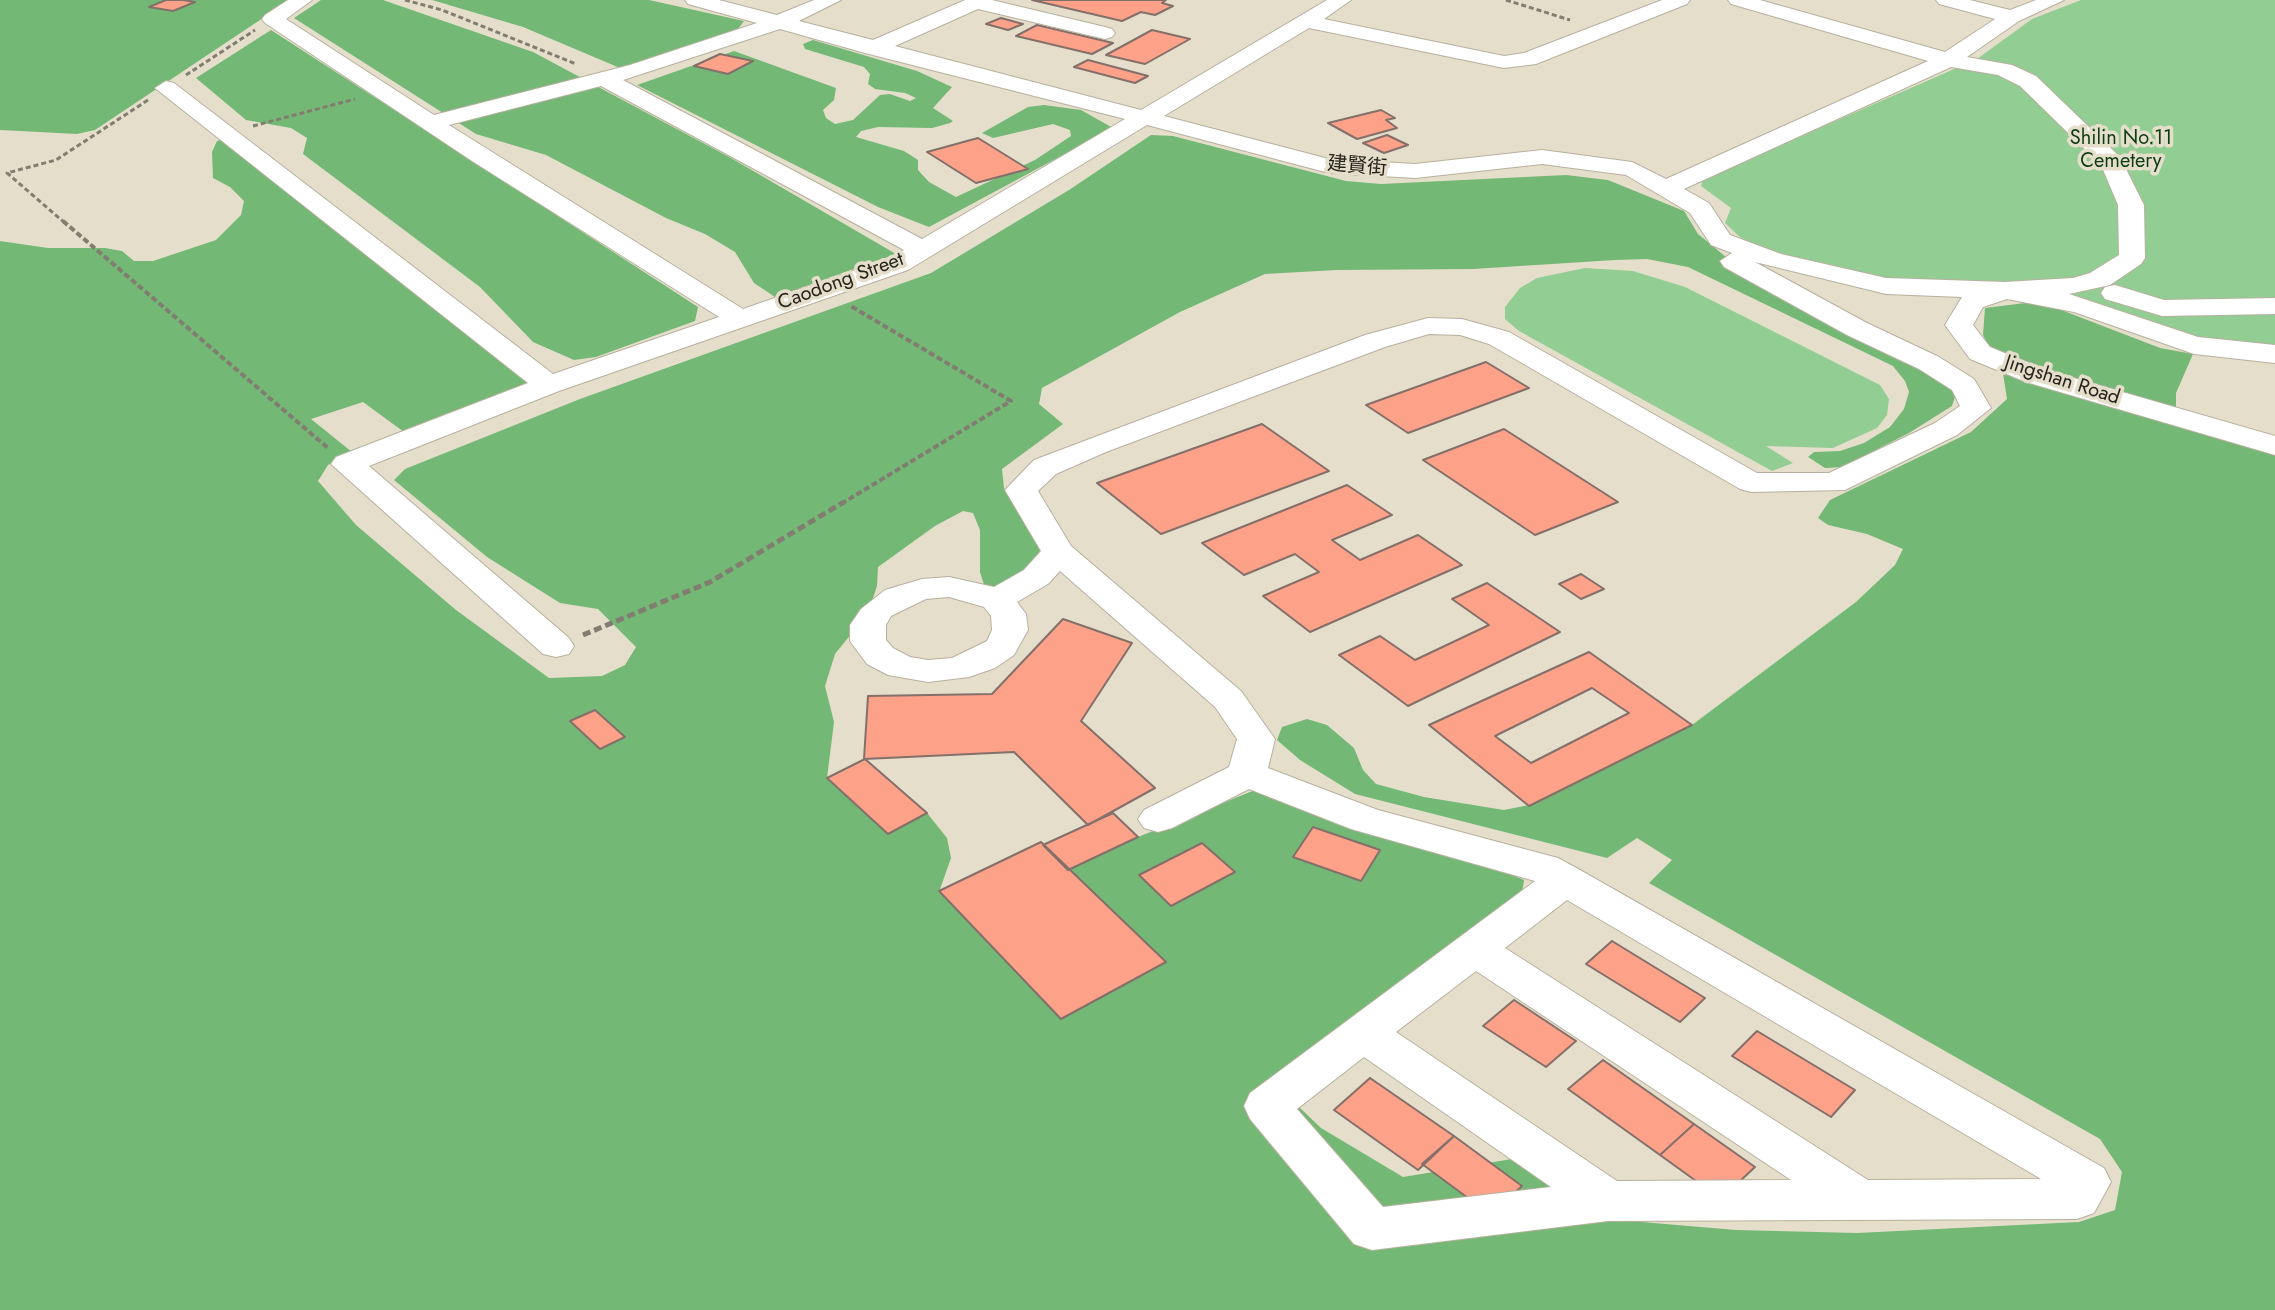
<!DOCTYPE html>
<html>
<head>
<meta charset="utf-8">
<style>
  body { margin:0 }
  canvas { display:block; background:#e5decb }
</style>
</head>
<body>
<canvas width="2275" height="1310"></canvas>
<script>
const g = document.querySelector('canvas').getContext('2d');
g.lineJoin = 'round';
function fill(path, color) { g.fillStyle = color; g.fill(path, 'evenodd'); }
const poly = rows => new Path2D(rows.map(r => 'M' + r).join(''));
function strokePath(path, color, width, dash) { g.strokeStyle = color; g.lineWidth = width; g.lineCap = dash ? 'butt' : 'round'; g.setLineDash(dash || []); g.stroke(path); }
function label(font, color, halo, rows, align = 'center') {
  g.font = font + ' Jost,"Noto Sans TC",sans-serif'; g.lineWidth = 7; g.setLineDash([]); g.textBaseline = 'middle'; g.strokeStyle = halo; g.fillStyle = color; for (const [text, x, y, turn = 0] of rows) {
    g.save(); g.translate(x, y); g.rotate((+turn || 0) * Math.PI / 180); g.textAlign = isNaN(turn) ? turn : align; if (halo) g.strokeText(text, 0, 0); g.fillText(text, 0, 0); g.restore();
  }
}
const green = poly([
  [2081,0,2275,0,2275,349,2228,345,2177,333,2042,283,1896,280,1781,257,1740,237,1725,223,1731,208,1701,186,1703,179,1977,59,2032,19],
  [1585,268,1633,271,1685,287,1880,385,1889,399,1887,415,1877,428,1833,448,1766,446,1793,463,1772,471,1519,331,1505,319,1505,307,1520,288,1537,278]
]);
const forest = poly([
  [0,0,290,0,95,130,77,134,0,130],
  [321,0,383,0,533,52,731,158,896,254,775,297,754,283,735,252,705,234,666,218,546,155,476,134,294,18],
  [432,0,649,0,744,21,738,29,620,68,523,27],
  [271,30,698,307,695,321,596,357,574,360,533,342,480,287,303,154,307,138,291,128,246,120,196,78],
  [813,40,917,71,952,87,933,108,953,121,950,123,932,128,878,127,861,131,856,137,904,151,918,160,918,170,929,182,956,197,1035,160,1071,136,1070,130,1053,124,993,138,982,133,1028,107,1044,105,1081,110,1113,128,929,227,878,207,637,85,734,51,836,88,834,100,823,110,826,118,835,124,853,120,880,95,890,94,910,101,916,98,905,93,875,89,868,84,870,74,864,67,805,49,803,44],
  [1151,135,1173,136,1346,181,1381,184,1566,175,1608,180,1684,211,1698,234,1759,284,1940,378,1957,391,1952,406,1909,433,1842,467,1825,468,1808,457,1814,452,1840,451,1864,443,1890,427,1904,409,1909,392,1905,381,1893,366,1688,267,1647,259,1615,260,1473,269,1336,270,1265,274,1180,312,1042,388,1039,404,1063,424,1002,469,1004,488,1042,552,1032,569,1004,587,985,588,980,572,980,530,973,513,963,511,935,526,878,567,877,586,868,613,835,654,825,686,834,722,827,778,888,834,927,813,947,838,951,858,939,892,1061,1019,1165,962,1068,870,1138,837,1255,790,1488,864,1524,880,1522,893,1288,1064,1275,1084,1321,1128,1403,1177,1512,1159,1630,1221,1736,1230,1857,1233,2079,1222,2115,1210,2122,1172,2100,1139,1649,883,1672,860,1637,838,1607,858,1355,794,1300,760,1277,740,1282,727,1307,719,1327,725,1354,748,1363,770,1376,784,1424,797,1504,810,1529,805,1692,725,1856,602,1895,565,1903,549,1867,534,1828,525,1818,518,1830,500,1971,432,2007,399,2003,373,1983,335,1985,308,2025,303,2051,306,2160,348,2193,354,2176,393,2176,422,2275,454,2275,1310,0,1310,0,241,48,248,105,248,122,251,134,261,153,261,216,240,241,215,244,201,230,187,213,178,212,152,217,141,223,139,533,380,528,387,404,432,363,402,311,419,352,452,328,465,318,481,356,525,456,610,549,678,602,676,625,665,636,647,598,609,560,603,487,557,394,480,405,469,580,399,931,273,1069,190]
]);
const building = poly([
  [166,0,183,0,195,2,173,11,149,7,166,0],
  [1032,0,1166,0,1162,3,1173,6,1155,15,1141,12,1122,21,1032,0],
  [1001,18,1023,24,1008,30,986,24,1001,18],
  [1037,25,1113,43,1092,54,1016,36,1037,25],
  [1152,30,1190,39,1145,64,1106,55,1152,30],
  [720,54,753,61,728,74,694,66,720,54],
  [1088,60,1148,76,1135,83,1074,67,1088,60],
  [1381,110,1395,118,1386,120,1397,128,1357,139,1328,123,1381,110],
  [1387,135,1408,145,1384,153,1363,143,1387,135],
  [978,138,1028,169,976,183,927,152,978,138],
  [1486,362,1529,388,1408,433,1366,405,1486,362],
  [1262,424,1329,471,1161,534,1097,483,1262,424],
  [1504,429,1618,502,1535,535,1423,460,1504,429],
  [1347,485,1392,515,1332,540,1360,560,1418,535,1462,565,1310,632,1263,596,1319,572,1295,554,1244,575,1202,543,1347,485],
  [1581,574,1604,589,1581,599,1559,584,1581,574],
  [1487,583,1560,632,1408,706,1339,655,1380,636,1415,660,1489,625,1452,599,1487,583],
  [1063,619,1132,643,1081,721,1155,788,1088,825,1014,752,864,759,868,696,992,694,1063,619],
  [1589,652,1692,725,1529,806,1429,725,1589,652],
  [1592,688,1629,713,1531,763,1495,736,1592,688],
  [595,710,625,737,600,749,570,721,595,710],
  [865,759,927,813,888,834,827,778,865,759],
  [1113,813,1138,837,1068,870,1043,845,1113,813],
  [1313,827,1380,850,1361,881,1293,857,1313,827],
  [1041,842,1166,962,1061,1019,939,891,1041,842],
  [1202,843,1235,872,1171,906,1139,875,1202,843],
  [1612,941,1705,998,1680,1022,1586,964,1612,941],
  [1514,1000,1576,1041,1546,1067,1483,1026,1514,1000],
  [1757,1031,1855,1090,1831,1117,1732,1056,1757,1031],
  [1603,1060,1694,1124,1660,1155,1568,1089,1603,1060],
  [1370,1078,1454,1136,1418,1170,1334,1110,1370,1078],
  [1694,1124,1755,1167,1721,1199,1660,1155,1694,1124],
  [1454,1136,1522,1186,1491,1215,1422,1164,1454,1136]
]);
const pathFar2 = poly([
  [405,0,442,10,576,64],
  [1506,0,1570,20],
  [186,75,255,30],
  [253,126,355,99],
  [65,223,7,173,56,160,148,100]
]);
const pathFar1 = poly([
  [63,221,328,448],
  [841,504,1011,401,849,305]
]);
const path = poly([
  [583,635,710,582,844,502]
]);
const minor = poly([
  [288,0,312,0,286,19,434,115,630,65,757,23,688,4,685,0,719,0,777,15,814,0,841,0,799,21,873,40,965,0,992,0,1105,27,1112,29,1115,33,1112,37,1105,39,978,9,895,46,1141,110,1327,0,1351,0,1324,19,1504,56,1524,53,1662,0,1690,0,1687,4,1536,64,1504,68,1309,28,1164,116,1329,159,1415,164,1542,150,1632,162,1666,179,1928,61,1731,4,1728,0,1760,0,1945,52,1995,19,1939,4,1936,0,1970,0,2010,10,2036,0,2064,0,2019,21,1967,57,2012,65,2036,76,2120,157,2144,205,2145,258,2141,264,2110,285,2069,294,2198,337,2275,345,2275,363,2194,354,2074,312,2007,299,1983,307,1973,325,1990,347,2046,370,2275,436,2275,455,2026,382,1970,359,1945,325,1962,297,1886,294,1755,262,1867,323,1939,357,1974,379,1991,408,1957,435,1845,490,1751,492,1740,489,1489,344,1460,335,1429,334,1385,347,1106,452,1056,474,1038,491,1071,546,1241,691,1275,739,1268,768,1378,810,1558,858,1580,870,2104,1168,2111,1182,2094,1213,2077,1219,1608,1221,1372,1250,1354,1244,1250,1119,1244,1106,1250,1093,1535,881,1351,829,1249,789,1172,828,1158,832,1144,828,1138,819,1144,810,1229,767,1237,739,1215,707,1060,571,1048,584,1017,602,1026,614,1028,630,1014,655,995,668,969,677,928,682,888,675,867,664,850,641,850,625,861,609,885,590,922,579,949,577,994,587,1024,570,1041,551,1005,490,1034,460,1365,335,1428,318,1462,319,1509,332,1757,473,1829,473,1935,423,1960,406,1952,390,1919,369,1847,335,1724,267,1720,261,1732,253,1711,245,1690,213,1626,175,1542,164,1415,178,1329,173,1147,125,908,270,559,391,369,466,569,638,574,646,569,654,556,657,543,654,331,464,336,457,528,383,155,88,166,81,174,83,553,374,719,317,472,161,265,23,262,19,265,15,288,0],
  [780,29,865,53,1125,119,922,239,623,80,780,29],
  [1951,67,1998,75,2020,86,2101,165,2118,205,2119,255,2090,273,2073,278,2005,282,1886,278,1781,254,1730,235,1709,203,1684,189,1951,67],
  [601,86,904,250,890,258,743,309,449,125,601,86],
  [949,597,984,607,991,616,992,630,987,641,952,658,928,660,910,657,893,648,886,640,886,625,891,616,926,599,949,597],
  [1567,900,2041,1179,1868,1180,1505,948,1567,900],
  [1476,971,1791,1180,1617,1181,1396,1032,1476,971],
  [1364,1057,1551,1187,1383,1207,1297,1109,1364,1057],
  [2115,285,2164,300,2275,298,2275,314,2162,316,2105,299,2101,293,2105,287,2115,285]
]);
const farParknames = [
  ["Shilin No.11",2121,139],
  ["Cemetery",2121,162]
];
const farStreetnames = [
  ["建賢街",1357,167,5],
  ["Caodong Street",841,282,-20],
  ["Jingshan Road",2062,381,18]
];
fill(green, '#92ce93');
fill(forest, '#74b876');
fill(building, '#fea189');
strokePath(building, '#84706a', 2);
strokePath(minor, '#b7b09d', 2);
strokePath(pathFar2, '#817d70', 3, [5, 3]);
strokePath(pathFar1, '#817d70', 4, [6, 3]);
strokePath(path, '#817d70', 5, [8, 4]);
fill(minor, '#fff');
label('20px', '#0c3d12', '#e5decb', farParknames);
label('20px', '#25231c', '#e5decb', farStreetnames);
</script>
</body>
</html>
